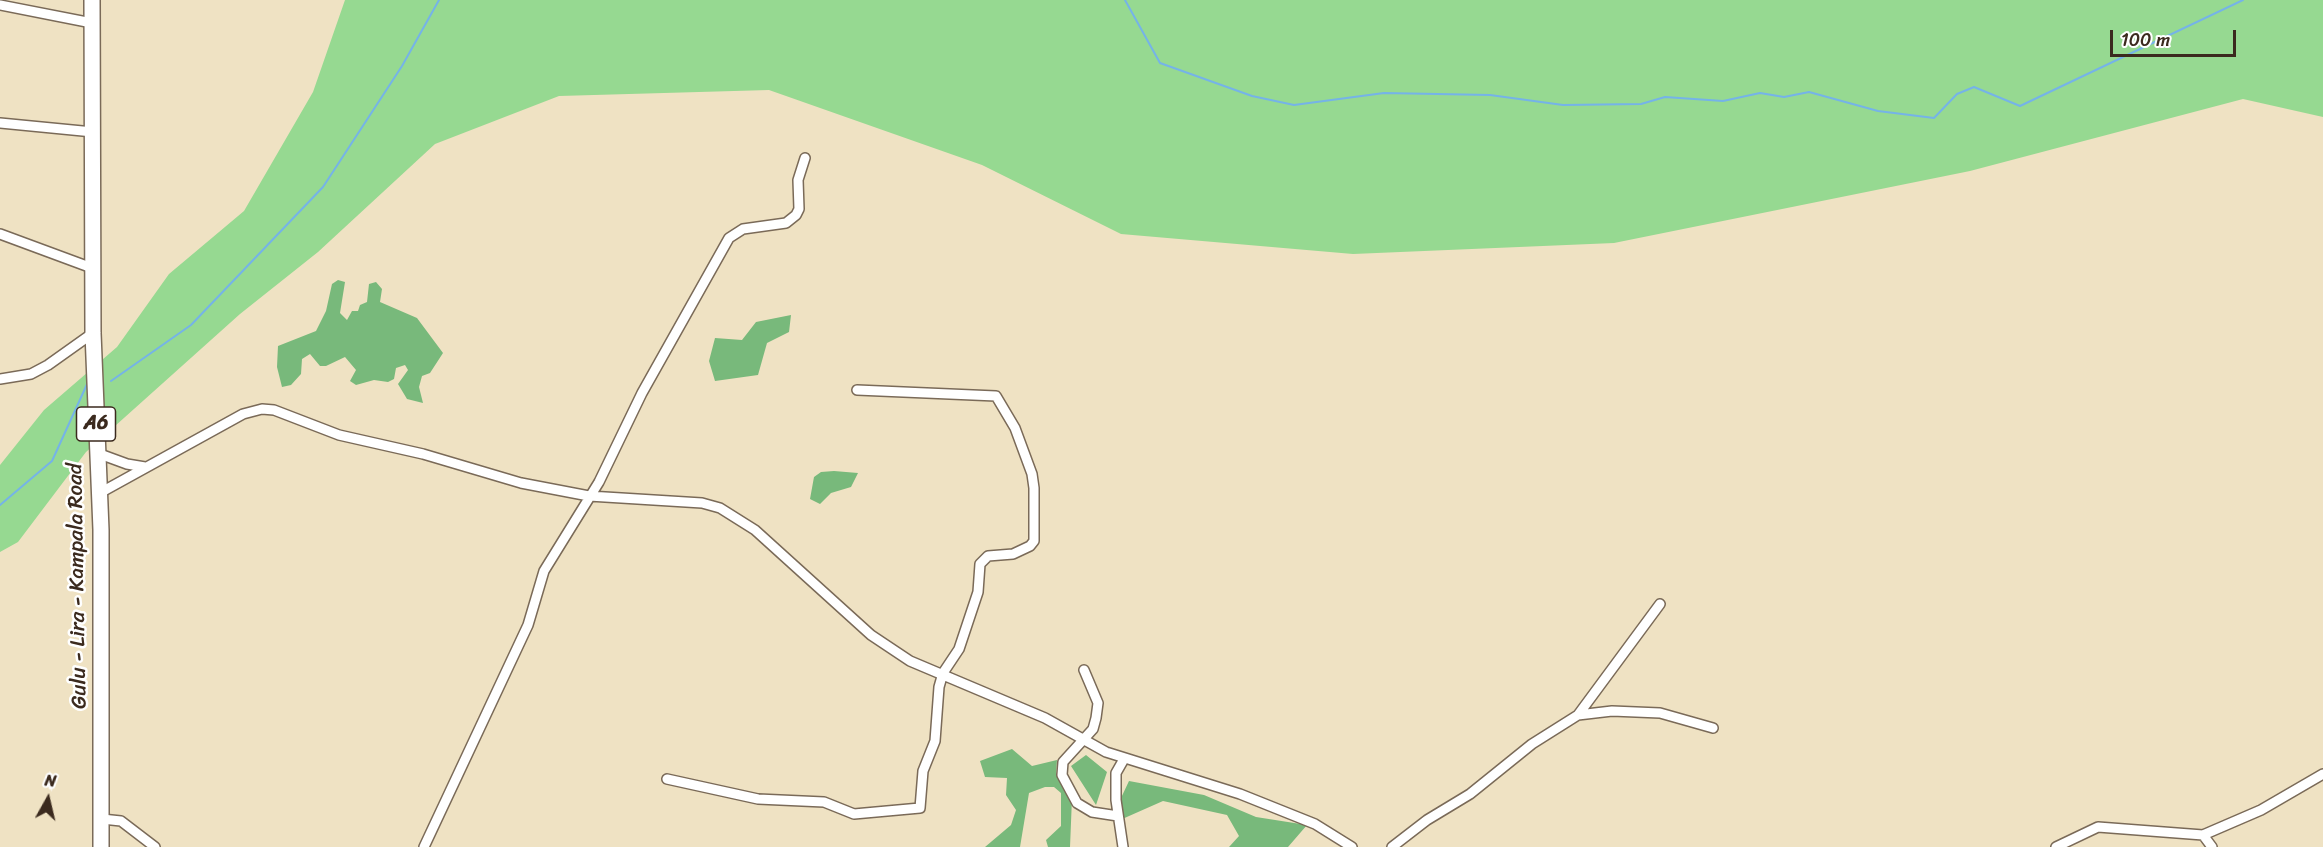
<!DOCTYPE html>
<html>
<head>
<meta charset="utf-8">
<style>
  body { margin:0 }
  #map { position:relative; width:2323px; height:847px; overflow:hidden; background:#efe2c3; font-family:Sriracha,sans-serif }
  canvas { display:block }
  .north { position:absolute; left:18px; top:769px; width:60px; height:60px; -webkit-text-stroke:4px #fff; paint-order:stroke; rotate:8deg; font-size:16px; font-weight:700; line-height:24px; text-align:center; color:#3b2a1e }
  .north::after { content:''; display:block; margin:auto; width:21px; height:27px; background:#3b2a1e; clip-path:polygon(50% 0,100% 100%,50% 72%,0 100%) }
  .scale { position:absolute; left:2110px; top:30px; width:126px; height:27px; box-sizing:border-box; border:3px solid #3b2a1e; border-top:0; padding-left:8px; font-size:18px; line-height:21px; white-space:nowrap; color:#3b2a1e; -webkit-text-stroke:4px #fff; paint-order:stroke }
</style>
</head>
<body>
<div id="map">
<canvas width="2323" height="847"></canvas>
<div class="north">N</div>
<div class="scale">100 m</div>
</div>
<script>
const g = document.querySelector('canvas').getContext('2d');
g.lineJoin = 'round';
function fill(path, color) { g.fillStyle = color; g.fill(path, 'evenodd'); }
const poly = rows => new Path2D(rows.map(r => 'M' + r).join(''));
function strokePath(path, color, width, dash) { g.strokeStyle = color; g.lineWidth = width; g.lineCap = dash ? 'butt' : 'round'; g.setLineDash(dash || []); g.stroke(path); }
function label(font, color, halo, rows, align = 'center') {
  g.font = font + ' Sriracha,sans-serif'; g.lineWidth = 5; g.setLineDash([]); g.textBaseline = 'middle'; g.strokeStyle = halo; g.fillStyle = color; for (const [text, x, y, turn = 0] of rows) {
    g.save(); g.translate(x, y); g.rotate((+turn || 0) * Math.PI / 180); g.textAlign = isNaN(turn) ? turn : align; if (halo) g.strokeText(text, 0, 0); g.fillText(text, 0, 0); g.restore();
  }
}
const green = poly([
  [345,0,2323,0,2323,117,2243,99,1970,171,1614,243,1353,254,1121,234,982,165,769,90,559,96,435,144,318,252,240,314,86,452,18,542,0,552,0,465,44,410,117,347,169,274,244,211,313,92]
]);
const forest = poly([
  [338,280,345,282,340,313,347,320,352,311,358,311,360,305,367,302,369,284,376,282,382,289,380,302,417,318,443,353,430,373,422,376,419,387,423,403,407,399,398,384,408,370,405,365,396,368,394,379,388,382,374,380,356,385,350,381,356,370,345,357,326,366,320,366,310,354,302,359,301,374,291,385,282,387,277,367,278,346,316,331,326,311,332,284],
  [791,315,789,332,767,343,758,375,715,381,709,361,715,338,742,340,756,322],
  [834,471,858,473,851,487,831,493,820,504,810,499,814,477,821,472],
  [1012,749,1032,766,1057,760,1056,773,1072,798,1070,847,1048,847,1046,840,1061,826,1061,793,1054,787,1045,787,1029,793,1020,847,985,847,1011,825,1016,810,1006,795,1007,778,985,777,980,761],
  [1086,755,1107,772,1096,805,1071,766],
  [1129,781,1204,795,1256,817,1307,825,1288,847,1229,847,1239,836,1227,815,1163,801,1120,820,1121,798]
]);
const stream = poly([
  [1125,0,1160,63,1252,96,1294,105,1384,93,1490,95,1563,105,1641,104,1665,97,1723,101,1760,93,1784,97,1809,92,1878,111,1934,118,1957,94,1974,87,2020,106,2243,0],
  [111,381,191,325,323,187,402,66,439,0],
  [0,505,52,461,88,382]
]);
const street = poly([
  [0,5,92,23],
  [0,123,93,132],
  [0,234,92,268],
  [0,379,31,374,48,365,93,333],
  [97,453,127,464,145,467],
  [98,494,243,414,262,409,274,410,339,435,423,454,521,483,589,496,702,503,720,508,755,530,871,635,910,661,1045,718,1106,752,1240,794,1315,824,1352,847],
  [1084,670,1098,703,1096,718,1093,729,1063,762,1062,775,1077,803,1092,812,1118,816],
  [1578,715,1660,604],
  [667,779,758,799,824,802,854,814,920,808,923,771,935,741,939,687,943,673,959,649,978,592,980,564,988,556,1013,554,1030,546,1034,541,1034,488,1032,474,1015,428,996,396,857,390],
  [102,819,121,821,155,847],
  [2203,835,2212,847],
  [424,847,528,625,544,571,599,482,642,393,729,238,743,229,786,223,796,215,799,209,798,180,805,158],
  [1123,847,1116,800,1116,773,1124,759],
  [1392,847,1427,820,1470,794,1532,744,1578,715,1612,711,1660,713,1713,728],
  [2056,847,2098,827,2203,835,2261,810,2323,774]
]);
const primary = poly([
  [92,0,93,333,101,530,101,847]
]);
const shields = [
  [96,424,39]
];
const shieldNames = [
  ["A6",96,424]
];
const streetNames = [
  ["Gulu - Lira - Kampala Road",78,586,-91]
];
fill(green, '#96d991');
fill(forest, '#78b97b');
strokePath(stream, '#75b3e8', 2);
strokePath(street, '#7a6a58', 12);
strokePath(primary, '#7a6a58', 18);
strokePath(street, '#fff', 9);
strokePath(primary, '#fff', 15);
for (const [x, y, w] of shields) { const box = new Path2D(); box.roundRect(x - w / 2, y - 17, w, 34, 4.5); g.fillStyle = '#fff'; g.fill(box); strokePath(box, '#3b2a1e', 1.5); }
label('bold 20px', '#3b2a1e', null, shieldNames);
label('21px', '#3b2a1e', '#fff', streetNames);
</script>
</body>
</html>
